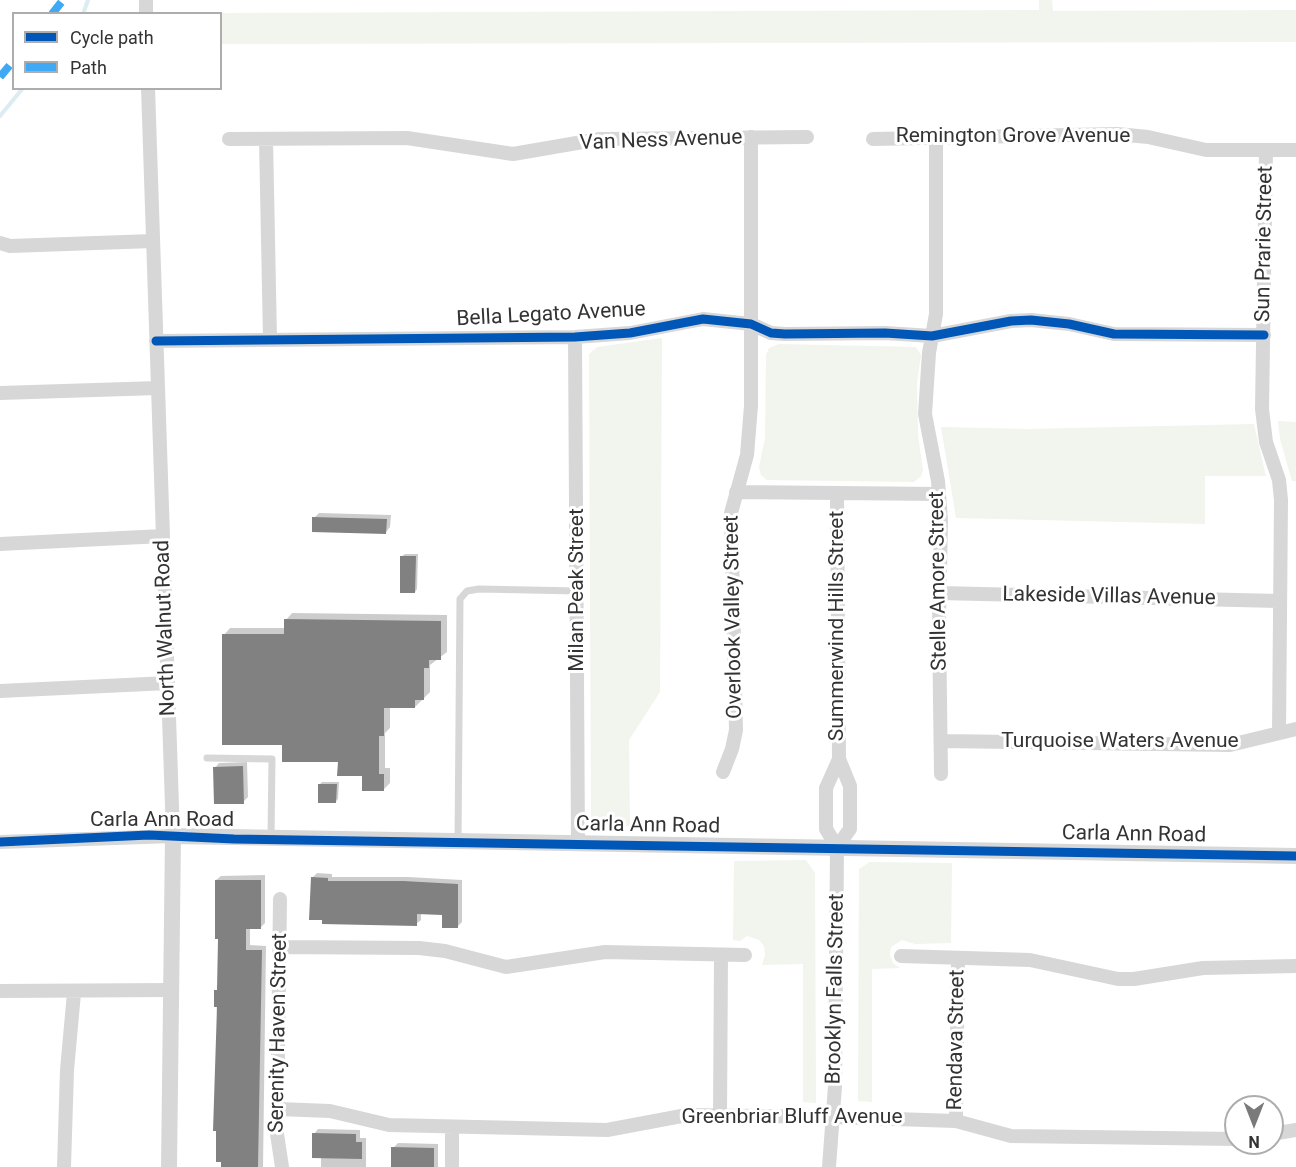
<!DOCTYPE html>
<html>
<head>
<meta charset="utf-8">
<style>
  body { margin:0 }
  #map { position:relative; width:1296px; height:1167px; overflow:hidden; background:#fff; font-family:Roboto,sans-serif }
  canvas { display:block }
  .legend { position:absolute; left:12px; top:12px; width:210px; height:78px; box-sizing:border-box; background:#fff; border:2px solid #adadad; margin:0; padding:8px 10px; list-style:none; font-size:18px; color:#333 }
  .legend li { display:flex; align-items:center; gap:12px; height:30px }
  .legend b { width:30px; border:2px solid #adadad }
  .north { position:absolute; left:1224px; top:1095px; width:60px; height:60px; box-sizing:border-box; background:#fff; border:2px solid #adadad; border-radius:50%; rotate:180deg; font-size:16px; font-weight:700; line-height:24px; text-align:center; color:#333 }
  .north::after { content:''; display:block; margin:auto; width:21px; height:27px; background:#7a7a7a; clip-path:polygon(50% 0,100% 100%,50% 72%,0 100%) }
</style>
</head>
<body>
<div id="map">
<canvas width="1296" height="1167"></canvas>
<ul class="legend">
<li><b style="height:8px;background:#0057b8"></b>Cycle path</li>
<li><b style="height:8px;background:#3fa9f5"></b>Path</li>
</ul>
<div class="north">N</div>
</div>
<script>
const g = document.querySelector('canvas').getContext('2d');
g.lineJoin = 'round';
function fill(path, color) { g.fillStyle = color; g.fill(path, 'evenodd'); }
const poly = rows => new Path2D(rows.map(r => 'M' + r).join(''));
function strokePath(path, color, width, dash) { g.strokeStyle = color; g.lineWidth = width; g.lineCap = dash ? 'butt' : 'round'; g.setLineDash(dash || []); g.stroke(path); }
function label(font, color, halo, rows, align = 'center') {
  g.font = font + ' Roboto,sans-serif'; g.lineWidth = 6; g.setLineDash([]); g.textBaseline = 'middle'; g.strokeStyle = halo; g.fillStyle = color; for (const [text, x, y, turn = 0] of rows) {
    g.save(); g.translate(x, y); g.rotate((+turn || 0) * Math.PI / 180); g.textAlign = isNaN(turn) ? turn : align; if (halo) g.strokeText(text, 0, 0); g.fillText(text, 0, 0); g.restore();
  }
}
const green = poly([
  [1039,0,1052,0,1053,11,1296,10,1296,42,221,44,220,14,214,13,1039,10],
  [662,338,660,692,629,740,630,826,601,826,591,819,589,354,597,347],
  [779,344,916,347,921,355,917,382,918,435,923,470,921,476,914,482,767,480,761,475,759,467,765,438,766,355,769,348],
  [1278,421,1296,422,1296,481,1292,481,1280,439],
  [1254,424,1266,476,1205,476,1205,524,956,518,941,427,1028,429],
  [806,860,815,873,816,1103,803,1102,803,964,762,965,765,955,764,946,759,940,747,936,740,941,733,940,734,861],
  [870,862,952,863,951,943,915,944,902,940,891,947,890,955,893,963,900,968,872,969,872,1102,858,1101,859,869]
]);
const shadow = poly([
  [319,513,391,515,390,527,386,532,314,518],
  [405,554,418,554,417,589,415,592,402,556],
  [292,613,447,615,447,652,430,665,430,692,415,707,390,707,390,728,385,733,385,768,390,768,390,783,383,790,339,761,284,743,224,635,230,628,286,628,286,620],
  [247,762,248,797,243,802,215,768,219,763],
  [322,782,339,782,338,799,336,801,319,785],
  [317,873,332,874,332,877,408,877,462,880,462,922,457,927,444,913,421,913,421,920,416,924,312,878],
  [265,875,265,923,260,928,250,928,250,945,266,946,263,1167,223,1167,216,991,219,988,220,938,216,880,221,876],
  [318,1129,360,1130,360,1138,366,1138,366,1167,321,1167,321,1157,314,1134],
  [398,1143,438,1144,438,1167,392,1167,393,1148]
]);
const stream = poly([
  [83,14,88,0],
  [0,116,23,88]
]);
const building = poly([
  [312,517,387,519,386,534,312,532],
  [400,556,416,556,415,593,400,593],
  [284,619,441,621,441,660,429,660,429,668,424,668,424,700,415,700,415,708,384,708,384,736,379,736,379,774,384,774,384,791,362,791,362,776,337,776,338,762,282,762,282,745,222,745,222,634,284,634],
  [243,766,244,804,214,804,213,767],
  [318,784,337,784,336,803,318,803],
  [311,877,328,878,328,881,403,881,458,884,458,928,442,928,442,915,417,914,417,926,322,924,322,920,309,920],
  [215,880,261,880,261,929,246,929,246,950,262,950,258,1167,221,1167,221,1162,216,1162,216,1131,213,1131,217,1007,214,1007,214,990,217,990,218,939,215,939],
  [312,1133,356,1134,356,1142,362,1142,362,1159,312,1158],
  [391,1147,434,1148,434,1167,391,1167]
]);
const service = poly([
  [207,758,272,759,271,837],
  [458,841,460,599,467,591,479,589,578,591]
]);
const minor = poly([
  [146,14,146,0],
  [936,137,936,314,929,353,925,414,938,481,941,520,939,625,941,774],
  [229,139,407,138,513,154,600,139,807,137],
  [266,139,270,339],
  [873,139,1117,134,1148,137,1206,150,1296,150],
  [1266,150,1262,409,1266,442,1279,480,1281,500,1279,732],
  [0,243,10,246,153,241],
  [575,337,578,844],
  [156,341,575,337,630,333,703,319,751,324,771,333,785,334,885,333,932,336,1011,321,1031,320,1069,324,1114,334,1264,335],
  [0,393,158,388],
  [736,492,939,494],
  [837,493,839,759,850,786,850,829,837,847],
  [0,544,163,536],
  [939,593,1279,601],
  [0,691,168,683],
  [941,741,1230,745,1296,729],
  [723,772,732,749,736,730,731,513,747,455,751,406,751,137],
  [0,842,173,836,148,88],
  [837,847,826,829,826,788,839,759],
  [280,899,277,1134,282,1167],
  [279,947,419,948,445,951,506,967,605,952,745,955],
  [901,956,1030,960,1118,979,1134,979,1203,968,1296,966],
  [0,991,171,990],
  [278,1109,330,1111,389,1125,607,1130,687,1115,833,1117,956,1121,1011,1136,1236,1139],
  [720,1115,721,957],
  [956,1121,958,958],
  [1272,1134,1296,1130],
  [64,1167,67,1070,74,993],
  [452,1167,452,1127],
  [829,1167,835,1086,837,847]
]);
const tertiary = poly([
  [169,1167,173,836,1296,856]
]);
const quiet = poly([
  [52,14,63,0],
  [0,77,14,60]
]);
const cycleway = poly([
  [156,341,575,337,630,333,703,319,751,324,771,333,785,334,885,333,932,336,1011,321,1031,320,1069,324,1114,334,1264,335],
  [0,842,149,835,234,839,1296,856]
]);
const streetNames = [
  ["Remington Grove Avenue",1013,137],
  ["Van Ness Avenue",661,141,-2],
  ["Sun Prarie Street",1265,244,-89],
  ["Bella Legato Avenue",551,315,-3],
  ["Stelle Amore Street",939,581,-91],
  ["Milan Peak Street",578,590,-90],
  ["Lakeside Villas Avenue",1109,597,1],
  ["Overlook Valley Street",734,617,-91],
  ["Summerwind Hills Street",838,626,-90],
  ["North Walnut Road",166,628,-92],
  ["Turquoise Waters Avenue",1120,742],
  ["Carla Ann Road",162,821],
  ["Carla Ann Road",648,826,1],
  ["Carla Ann Road",1134,835,1],
  ["Brooklyn Falls Street",836,989,-89],
  ["Serenity Haven Street",279,1033,-89],
  ["Rendava Street",957,1040,-89],
  ["Greenbriar Bluff Avenue",792,1118]
];
fill(green, '#f1f5ed');
fill(shadow, '#0003');
strokePath(stream, '#ddebf3', 4);
fill(building, '#818181');
strokePath(service, '#d7d7d7', 7);
strokePath(minor, '#d7d7d7', 14);
strokePath(tertiary, '#d7d7d7', 16);
strokePath(quiet, '#3fa9f5', 8, [15, 8]);
strokePath(cycleway, '#0057b8', 9);
label('21px', '#333', '#fff', streetNames);
</script>
</body>
</html>
